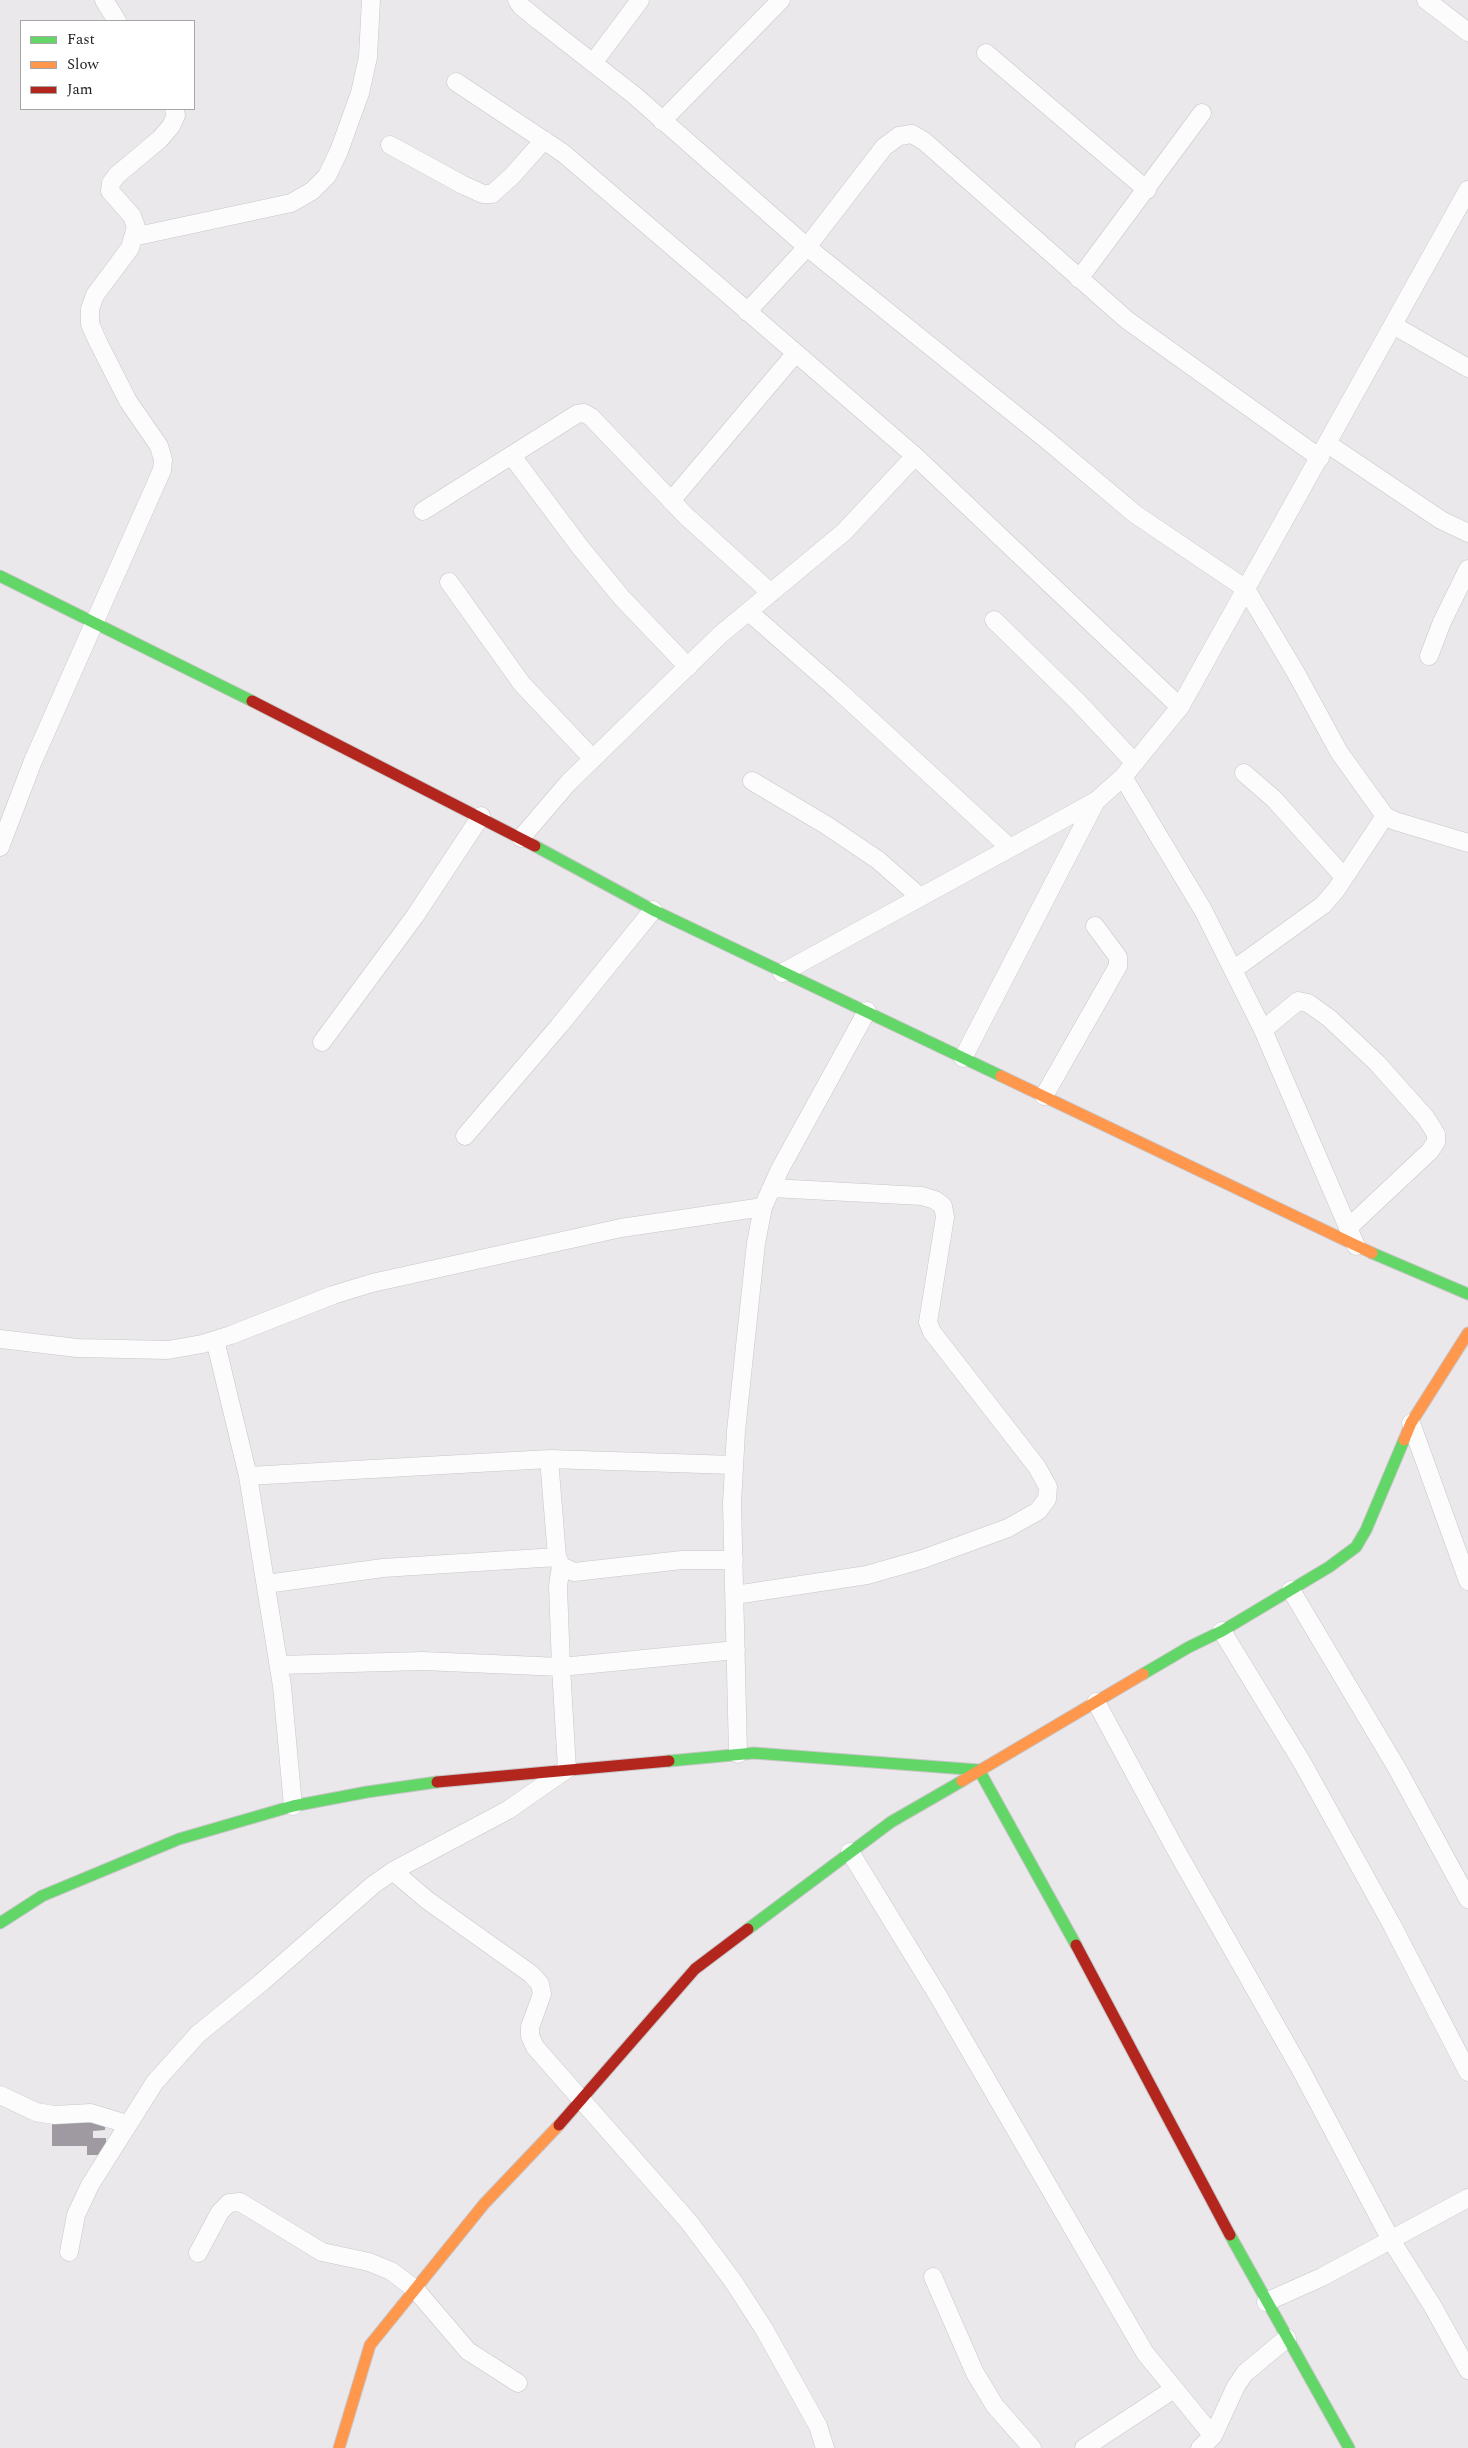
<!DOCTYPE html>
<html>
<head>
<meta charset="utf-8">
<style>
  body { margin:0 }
  #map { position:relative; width:1468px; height:2448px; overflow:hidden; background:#eae8eb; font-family:Spectral,serif }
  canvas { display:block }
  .legend { position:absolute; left:20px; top:20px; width:175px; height:90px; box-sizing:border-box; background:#fff; border:1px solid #a6a6a7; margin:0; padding:6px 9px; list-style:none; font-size:15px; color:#212022 }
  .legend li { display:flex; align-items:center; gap:10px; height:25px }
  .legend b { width:25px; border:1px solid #a6a6a7 }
</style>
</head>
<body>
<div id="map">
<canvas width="1468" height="2448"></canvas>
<ul class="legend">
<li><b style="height:6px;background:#63d668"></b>Fast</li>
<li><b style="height:6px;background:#ff974d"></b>Slow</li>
<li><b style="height:6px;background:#b3261e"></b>Jam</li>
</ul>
</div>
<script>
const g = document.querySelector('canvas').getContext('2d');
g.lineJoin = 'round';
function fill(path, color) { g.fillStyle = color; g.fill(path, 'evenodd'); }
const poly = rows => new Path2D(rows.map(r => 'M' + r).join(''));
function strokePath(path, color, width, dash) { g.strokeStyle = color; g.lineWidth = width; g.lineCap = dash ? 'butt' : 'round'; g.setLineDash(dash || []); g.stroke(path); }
const building = poly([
  [105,2121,105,2130,93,2131,93,2138,106,2138,106,2155,87,2155,87,2146,52,2146,52,2122]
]);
const street = poly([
  [104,0,117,21],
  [517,0,521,6,538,20,634,95,807,247,1047,440,1135,514,1246,589,1296,673,1339,752,1385,816,1395,821,1468,843],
  [1426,0,1468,32],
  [986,53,1147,190],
  [593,63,640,0],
  [456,82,563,153,716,284,915,456,1180,707],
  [662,121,781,0],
  [390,145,463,185,483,194,492,194,512,176,544,140],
  [133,237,291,203,312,191,327,176,339,151,360,93,368,57,371,0],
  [1079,279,1202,113],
  [747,312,807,247,884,147,899,136,912,134,924,141,1127,320,1320,458],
  [1393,325,1468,368],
  [1328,444,1441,520,1468,533],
  [512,456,580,547,622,598,688,667],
  [671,501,795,354],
  [423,511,577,414,584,413,591,417,686,516,771,593],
  [449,582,522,684,593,759],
  [749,612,838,690,1010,848],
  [994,620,1078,702,1135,763],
  [1429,656,1442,622,1468,569],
  [1244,773,1274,799,1344,877],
  [1123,777,1203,910,1263,1030,1356,1246],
  [752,781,826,825,878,860,920,897],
  [521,838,568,783,720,635,844,532,915,456],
  [0,847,33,761,162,470,163,460,159,446,128,401,98,342,90,324,90,309,95,295,130,248,136,227,132,216,110,191,111,183,117,175,160,139,171,126,176,115,174,109],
  [1233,970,1323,905,1336,890,1385,816],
  [782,973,1096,801,1123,777,1180,707,1468,190],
  [1263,1030,1298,1001,1308,1003,1329,1018,1377,1063,1426,1118,1436,1134,1436,1142,1430,1151,1348,1228],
  [322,1042,415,916,481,816],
  [963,1058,1096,801],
  [1044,1096,1118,966,1118,957,1095,926],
  [465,1136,559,1026,653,910],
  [0,1339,77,1348,168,1350,202,1344,231,1335,333,1295,372,1283,621,1228,763,1207],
  [215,1340,248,1476,282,1686,293,1806],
  [1411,1423,1468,1581],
  [549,1459,557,1557,561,1566,574,1572,682,1560,734,1560],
  [248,1476,549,1459,734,1465],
  [266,1584,383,1568,557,1557],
  [1291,1590,1398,1770,1468,1899],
  [735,1595,867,1575,923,1559,1008,1528,1038,1511,1047,1499,1048,1487,1037,1467,932,1332,928,1322,945,1217,943,1206,935,1200,922,1196,772,1188],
  [1222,1631,1303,1764,1392,1925,1468,2072],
  [279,1665,423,1661,561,1667,736,1650],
  [1096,1702,1176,1850,1301,2070,1391,2240,1432,2305,1468,2370],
  [738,1754,732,1503,736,1431,756,1243,763,1207,780,1169,867,1011],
  [850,1852,937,1994,1145,2353,1213,2436],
  [393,1871,427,1900,531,1974,540,1984,542,1994,530,2027,530,2036,535,2047,689,2222,733,2281,764,2329,818,2426,825,2448],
  [0,2095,36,2112,54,2115,91,2113,127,2124],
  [69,2252,76,2215,90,2185,155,2082,198,2034,262,1982,373,1885,393,1871,508,1810,567,1769,561,1667,558,1586,561,1566],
  [198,2253,220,2212,229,2203,240,2202,322,2252,369,2262,391,2271,415,2289,468,2351,518,2383],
  [933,2277,975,2373,995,2406,1032,2448],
  [1266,2302,1322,2277,1468,2198],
  [1084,2448,1174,2389],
  [1200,2448,1213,2436,1236,2386,1245,2373,1287,2338]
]);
const fast = poly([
  [0,576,252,701],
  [535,846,653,910,1001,1076],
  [1372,1253,1468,1294],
  [1143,1674,1189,1647,1222,1631,1329,1567,1356,1547,1366,1530,1404,1440],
  [669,1761,754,1753,979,1770,1076,1945],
  [0,1923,42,1896,179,1839,293,1806,367,1792,437,1782],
  [748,1929,891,1822,962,1781],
  [1230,2235,1349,2448]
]);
const slow = poly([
  [1001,1076,1372,1253],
  [1404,1440,1411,1423,1468,1333],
  [962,1781,1143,1674],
  [339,2448,370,2345,484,2204,559,2125]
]);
const jam = poly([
  [252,701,535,846],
  [437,1782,669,1761],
  [1076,1945,1230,2235],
  [559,2125,695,1969,748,1929]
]);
fill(building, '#9f9aa2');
strokePath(street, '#c8c6c8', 19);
strokePath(fast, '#c8c6c8', 13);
strokePath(slow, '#c8c6c8', 13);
strokePath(jam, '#c8c6c8', 13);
strokePath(street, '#fcfcfc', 18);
strokePath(fast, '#63d668', 11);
strokePath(slow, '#ff974d', 11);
strokePath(jam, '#b3261e', 11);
</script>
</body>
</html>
